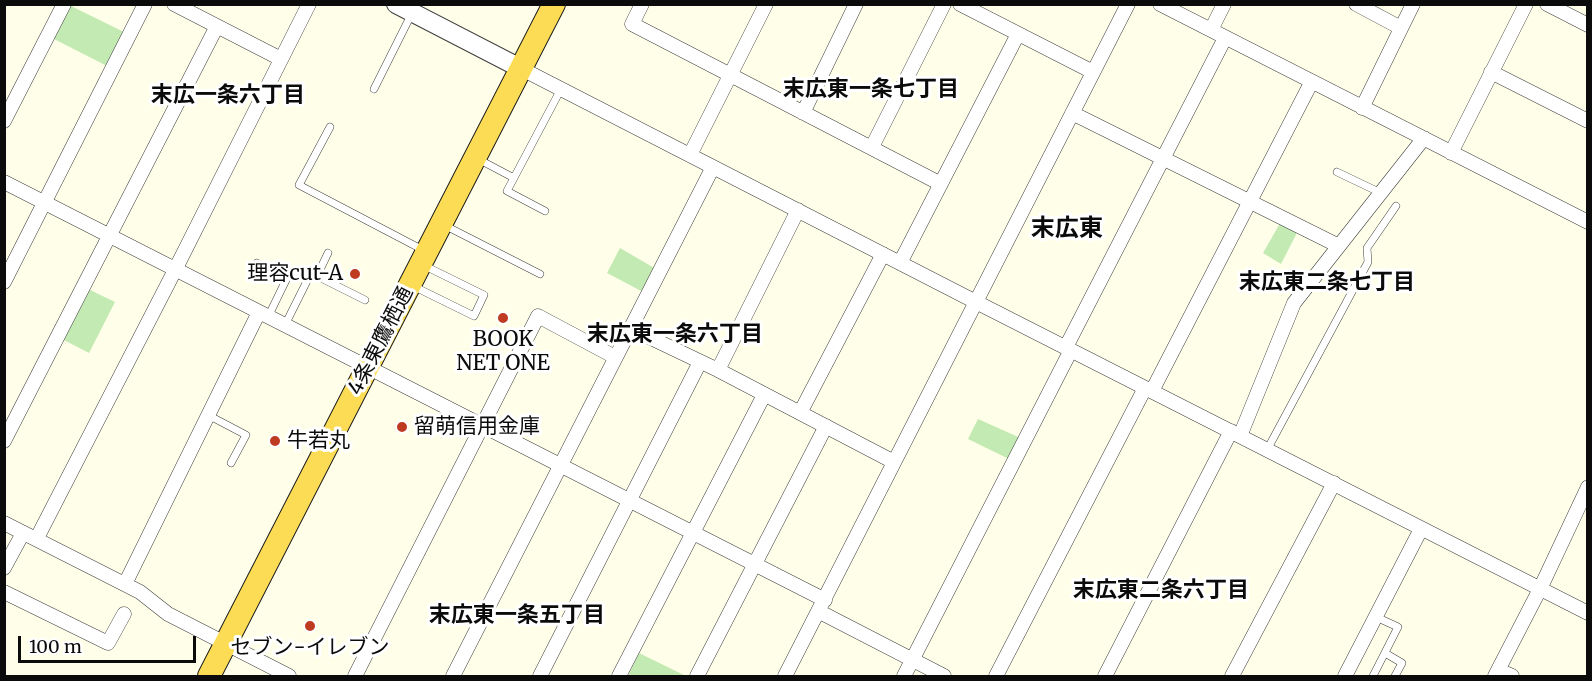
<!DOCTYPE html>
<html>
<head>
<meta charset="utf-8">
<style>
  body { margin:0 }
  #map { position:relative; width:1592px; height:681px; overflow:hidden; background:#ffffe9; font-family:Merriweather,serif }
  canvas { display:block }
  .frame { position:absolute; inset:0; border:6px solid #0b0b0b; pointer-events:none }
  .scale { position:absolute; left:18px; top:636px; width:178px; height:27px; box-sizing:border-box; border:3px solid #0b0b0b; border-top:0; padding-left:8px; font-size:18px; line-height:21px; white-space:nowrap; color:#0b0b0b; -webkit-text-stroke:4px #fff; paint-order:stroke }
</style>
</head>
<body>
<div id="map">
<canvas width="1592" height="681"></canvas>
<div class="frame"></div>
<div class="scale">100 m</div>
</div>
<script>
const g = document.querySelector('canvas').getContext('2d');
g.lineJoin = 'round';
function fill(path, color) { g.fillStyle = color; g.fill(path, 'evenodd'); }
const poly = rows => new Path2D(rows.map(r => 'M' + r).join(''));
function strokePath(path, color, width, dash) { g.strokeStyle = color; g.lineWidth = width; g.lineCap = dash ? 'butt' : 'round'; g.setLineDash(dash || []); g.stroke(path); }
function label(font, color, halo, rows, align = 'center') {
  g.font = font + ' Merriweather,"Noto Sans JP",serif'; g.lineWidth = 6; g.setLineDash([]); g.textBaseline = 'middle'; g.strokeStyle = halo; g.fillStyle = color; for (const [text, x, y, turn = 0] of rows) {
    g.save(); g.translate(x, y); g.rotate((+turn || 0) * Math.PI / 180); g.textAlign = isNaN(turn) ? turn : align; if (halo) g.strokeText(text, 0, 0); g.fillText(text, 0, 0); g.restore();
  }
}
const green = poly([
  [71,6,124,32,107,66,54,39],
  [1283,218,1300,227,1281,264,1263,253],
  [620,248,656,269,643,292,607,273],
  [88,289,115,302,89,353,62,339],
  [978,419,1025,440,1013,461,968,439],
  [639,653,686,676,628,676]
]);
const service = poly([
  [374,89,412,13],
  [330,127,299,185,425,251],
  [478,159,514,178],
  [1337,172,1381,193],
  [545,211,507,191,561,89],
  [444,225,540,274],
  [328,253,317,276,365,300],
  [257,263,287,278,268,317],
  [413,286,474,316,484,295,423,265],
  [285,325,311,273,317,276],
  [208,415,246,435,231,463],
  [1267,450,1368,262,1367,248,1396,206],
  [1385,653,1402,663,1395,676],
  [1373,676,1398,627,1376,617]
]);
const minor = poly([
  [174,4,281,59],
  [642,4,632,24,941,184],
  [960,4,1093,72],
  [1160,4,1588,222],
  [1356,4,1401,28],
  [1547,4,1588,25],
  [1211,30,1224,4],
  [522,69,976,302,1588,613],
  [1491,72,1588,121],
  [1362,108,1413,4],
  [803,113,856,4],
  [1072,113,1339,246],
  [4,121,64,4],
  [872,147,944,4],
  [1451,153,1526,4],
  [690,155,766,4],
  [4,182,825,600],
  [900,263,1018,34],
  [4,282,145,4],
  [630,328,718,370,894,462],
  [1066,347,1225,38],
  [718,370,798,210],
  [1152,391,1311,83],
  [800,413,883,254],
  [1240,436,1294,303,1424,138],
  [4,441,217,26],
  [4,523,140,592,168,614,289,676],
  [37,538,175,270,309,4],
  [4,568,23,533],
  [125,584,259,312],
  [4,592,108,643,124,614],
  [818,611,944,676],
  [1498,670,1512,676],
  [355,676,538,316,615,357],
  [453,676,713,167],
  [540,676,700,362],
  [619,676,764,395],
  [697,676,826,426],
  [785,676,1128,4],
  [904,676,1071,350],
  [996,676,1145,388],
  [1105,676,1231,431],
  [1232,676,1334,483],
  [1345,676,1421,529],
  [1495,676,1540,589,1588,487]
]);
const tertiary = poly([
  [396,4,522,69]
]);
const trunk = poly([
  [209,676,554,4]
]);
const markers = [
  [355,274,6,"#be3a20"],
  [503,318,6,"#be3a20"],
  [402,427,6,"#be3a20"],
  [275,441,6,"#be3a20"],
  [310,626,6,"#be3a20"]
];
const poiNames = [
  ["理容cut-A",343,274,"right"],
  ["BOOK",503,340],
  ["NET ONE",503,364],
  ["留萌信用金庫",414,427,"left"],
  ["牛若丸",287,441,"left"],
  ["セブン-イレブン",310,648]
];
const streetNames = [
  ["4条東鷹栖通",381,341,-63]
];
const neighbourhoodNames = [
  ["末広東一条七丁目",871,90],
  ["末広一条六丁目",228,96],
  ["末広東二条七丁目",1327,283],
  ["末広東一条六丁目",675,335],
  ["末広東二条六丁目",1161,591],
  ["末広東一条五丁目",517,616]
];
const quarterNames = [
  ["末広東",1067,229]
];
fill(green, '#c3eab2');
strokePath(service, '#3e3e3e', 8);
strokePath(minor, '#3e3e3e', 15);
strokePath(tertiary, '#3e3e3e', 20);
strokePath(trunk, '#1c1c1c', 24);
strokePath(service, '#fff', 7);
strokePath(minor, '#fff', 14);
strokePath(tertiary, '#fff', 18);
strokePath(trunk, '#fbdc54', 22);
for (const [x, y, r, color] of markers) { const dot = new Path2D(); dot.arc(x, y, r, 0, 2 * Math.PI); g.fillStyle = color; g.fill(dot); strokePath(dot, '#fff', 2); }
label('21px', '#0b0b0b', '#fff', poiNames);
label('21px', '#0b0b0b', '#fff', streetNames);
label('bold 22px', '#0b0b0b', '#fff', neighbourhoodNames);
label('bold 24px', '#0b0b0b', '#fff', quarterNames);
</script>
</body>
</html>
